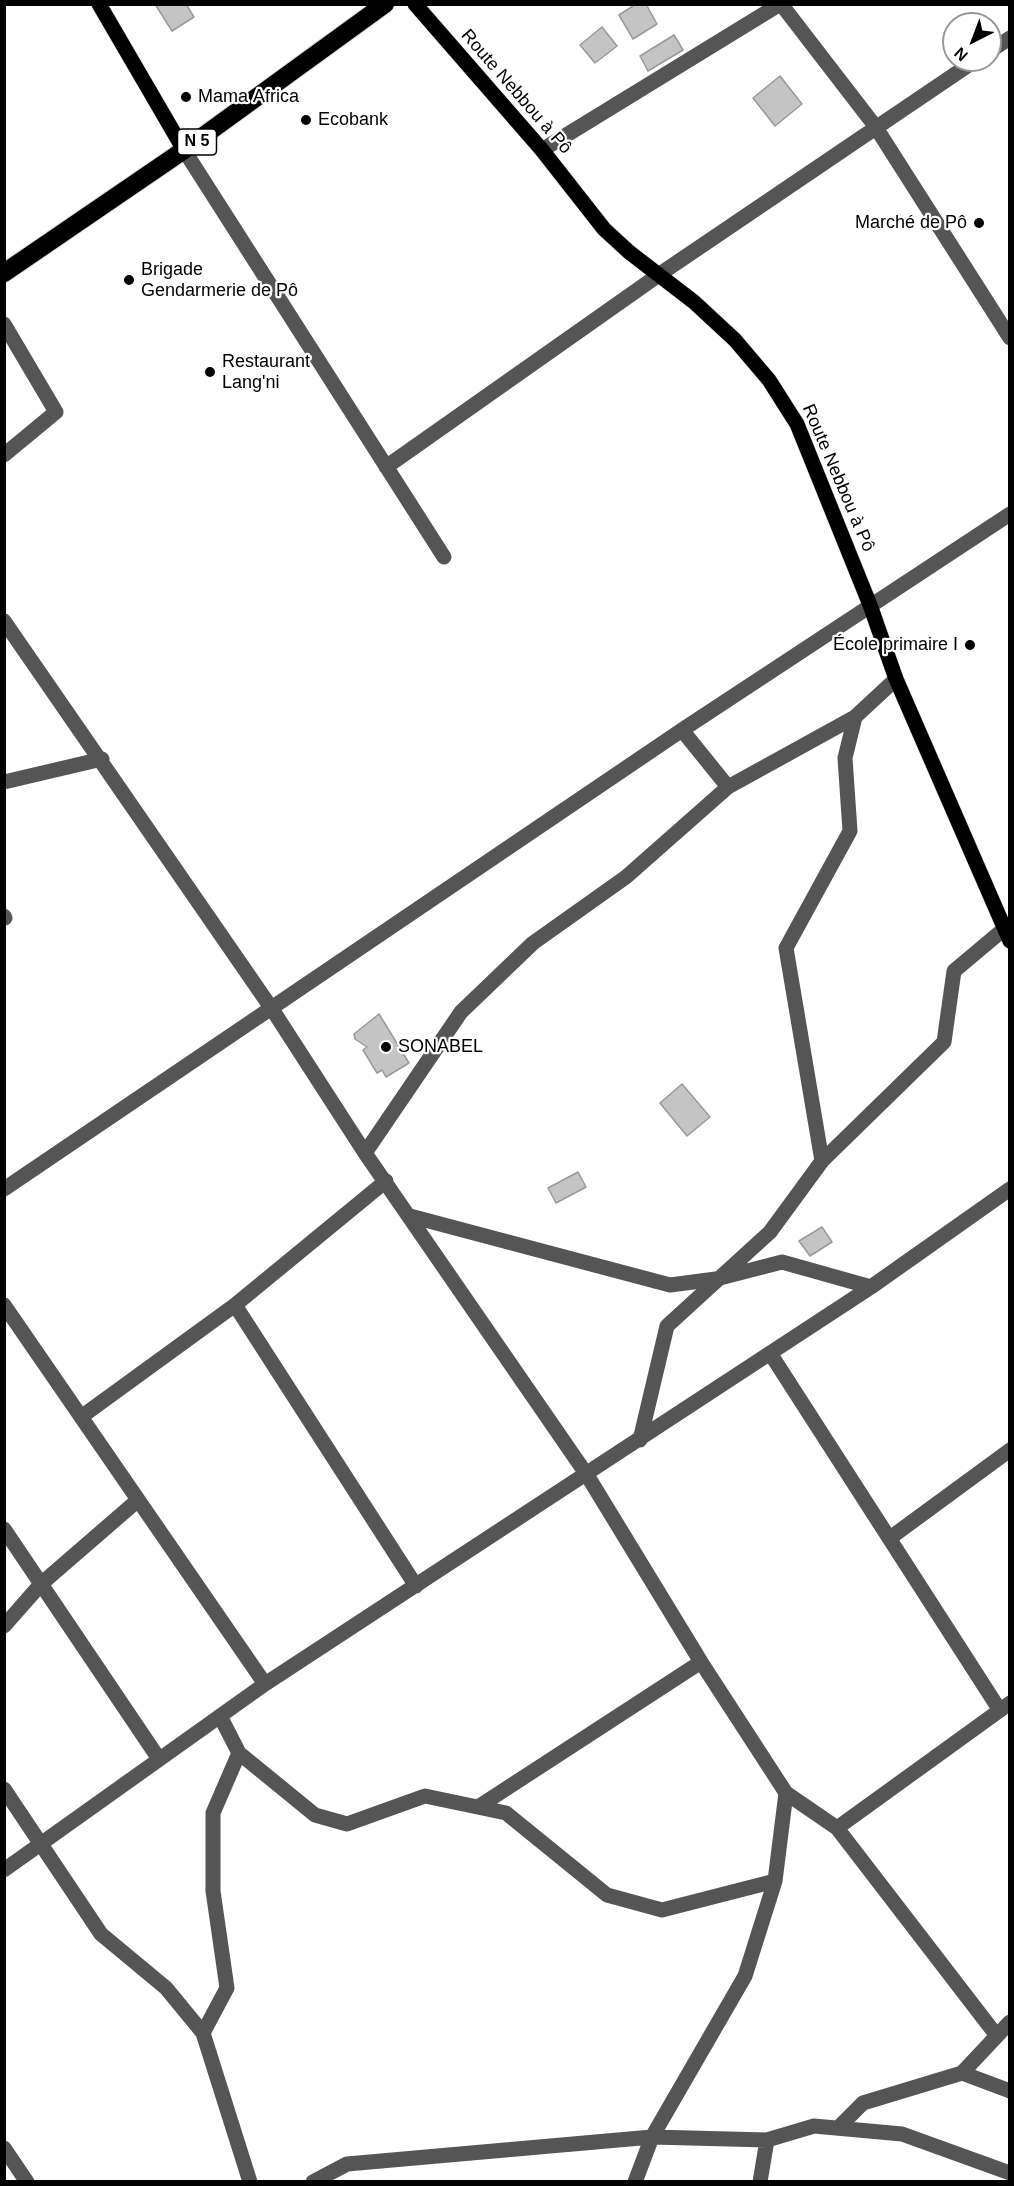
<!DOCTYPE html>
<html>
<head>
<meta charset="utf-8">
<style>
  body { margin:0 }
  #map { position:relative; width:1014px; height:2186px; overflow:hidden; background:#fff; font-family:Helvetica,sans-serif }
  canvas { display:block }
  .frame { position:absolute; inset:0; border:6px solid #000; pointer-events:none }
  .north { position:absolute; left:942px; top:12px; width:60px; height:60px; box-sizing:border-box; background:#fff; border:2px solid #999; border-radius:50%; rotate:222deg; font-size:16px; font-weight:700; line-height:24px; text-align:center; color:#000 }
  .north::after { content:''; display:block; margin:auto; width:21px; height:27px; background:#000; clip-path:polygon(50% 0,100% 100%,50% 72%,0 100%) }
</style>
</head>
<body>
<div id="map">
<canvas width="1014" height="2186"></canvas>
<div class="frame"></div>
<div class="north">N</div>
</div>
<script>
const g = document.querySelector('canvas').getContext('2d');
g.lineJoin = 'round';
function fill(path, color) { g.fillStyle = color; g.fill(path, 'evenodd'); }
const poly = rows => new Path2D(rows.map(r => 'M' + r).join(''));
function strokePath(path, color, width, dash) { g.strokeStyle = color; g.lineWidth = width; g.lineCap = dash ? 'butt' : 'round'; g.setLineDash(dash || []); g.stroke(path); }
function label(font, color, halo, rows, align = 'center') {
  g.font = font + ' Helvetica,sans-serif'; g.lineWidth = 4.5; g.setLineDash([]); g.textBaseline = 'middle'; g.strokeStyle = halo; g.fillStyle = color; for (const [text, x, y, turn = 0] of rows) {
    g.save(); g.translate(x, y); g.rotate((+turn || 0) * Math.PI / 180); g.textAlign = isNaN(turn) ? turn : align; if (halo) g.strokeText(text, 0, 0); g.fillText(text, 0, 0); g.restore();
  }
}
const building = poly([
  [155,4,186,4,194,17,172,31,155,4],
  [636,4,646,4,657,24,633,39,619,15,636,4],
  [602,27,617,46,595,63,580,45,602,27],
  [674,35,683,50,648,71,640,56,674,35],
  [780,76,802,104,775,126,753,98,780,76],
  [379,1014,409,1063,386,1077,382,1070,377,1073,363,1050,367,1047,355,1039,354,1034,379,1014],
  [682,1084,710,1117,687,1136,660,1103,682,1084],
  [578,1172,586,1187,556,1203,548,1188,578,1172],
  [822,1227,832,1242,810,1256,799,1241,822,1227]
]);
const minor = poly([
  [781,4,875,126,1010,338],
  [990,51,1010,38],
  [184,150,444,557],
  [542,150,780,4],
  [4,324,56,412,4,455],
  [386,467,660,274,976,60],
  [4,621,272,1009,365,1153,587,1475,701,1662,786,1793,775,1881,745,1976,652,2137,635,2182],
  [682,730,728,787,855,717,896,679],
  [4,782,102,759],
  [4,916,5,918],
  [365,1153,461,1012,533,943,626,877,728,787],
  [822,1161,944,1042,954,971,1010,924],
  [4,1189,682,730,1010,514],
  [410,1216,670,1285,716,1279,782,1262,871,1287],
  [4,1305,265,1684],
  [235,1305,416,1586],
  [770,1353,999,1709],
  [81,1417,235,1305,386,1181],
  [640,1440,667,1326,770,1232,822,1161,786,948,850,831,845,758,855,717],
  [4,1529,159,1759],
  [890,1538,1010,1450],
  [4,1626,41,1584,138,1500],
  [220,1716,239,1753,315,1815,347,1824,425,1796,506,1813,607,1895,662,1910,775,1881],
  [4,1789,101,1934,166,1988,203,2033,250,2182],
  [786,1793,837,1828,997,2036],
  [478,1807,701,1662],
  [837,1828,1010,1703],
  [4,1870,265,1684,871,1287,1010,1189],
  [203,2033,227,1988,213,1891,213,1813,239,1753],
  [962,2073,1010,2091],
  [838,2128,863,2103,962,2073,1010,2022],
  [4,2148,27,2182],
  [313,2182,347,2164,652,2137,767,2140,814,2126,902,2134,1010,2173],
  [760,2182,767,2140]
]);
const major = poly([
  [99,4,184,150],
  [415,4,542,150,604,229,629,252,694,302,735,340,769,380,797,424,870,605,896,679,1010,941]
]);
const highway = poly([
  [4,273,184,150,385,4]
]);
const markers = [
  [186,97,6,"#000"],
  [306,120,6,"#000"],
  [979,223,6,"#000"],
  [129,280,6,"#000"],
  [210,372,6,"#000"],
  [970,645,6,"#000"],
  [386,1047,6,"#000"]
];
const shields = [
  [197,142,39]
];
const shieldNames = [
  ["N 5",197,142]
];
const streetNames = [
  ["Route Nebbou à Pô",516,92,49],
  ["Route Nebbou à Pô",838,478,67]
];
const poiNames = [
  ["Mama Africa",198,97],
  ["Ecobank",318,120],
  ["Marché de Pô",967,223,"right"],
  ["Brigade",141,270],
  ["Gendarmerie de Pô",141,291],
  ["Restaurant",222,362],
  ["Lang'ni",222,383],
  ["École primaire I",958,645,"right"],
  ["SONABEL",398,1047]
];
fill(building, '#c4c4c4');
strokePath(building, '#999', 1.5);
strokePath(major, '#dbdbdb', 16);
strokePath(highway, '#dbdbdb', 20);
strokePath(minor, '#555', 15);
strokePath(major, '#000', 15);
strokePath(highway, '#000', 18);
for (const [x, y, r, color] of markers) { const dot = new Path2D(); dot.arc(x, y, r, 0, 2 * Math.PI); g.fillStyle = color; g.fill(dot); strokePath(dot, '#fff', 2); }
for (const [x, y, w] of shields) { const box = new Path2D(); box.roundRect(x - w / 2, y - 13, w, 26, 4.5); g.fillStyle = '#fff'; g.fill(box); strokePath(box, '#000', 1.5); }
label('bold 16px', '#000', null, shieldNames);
label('18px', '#000', '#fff', streetNames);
label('18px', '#000', '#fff', poiNames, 'left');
</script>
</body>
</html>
